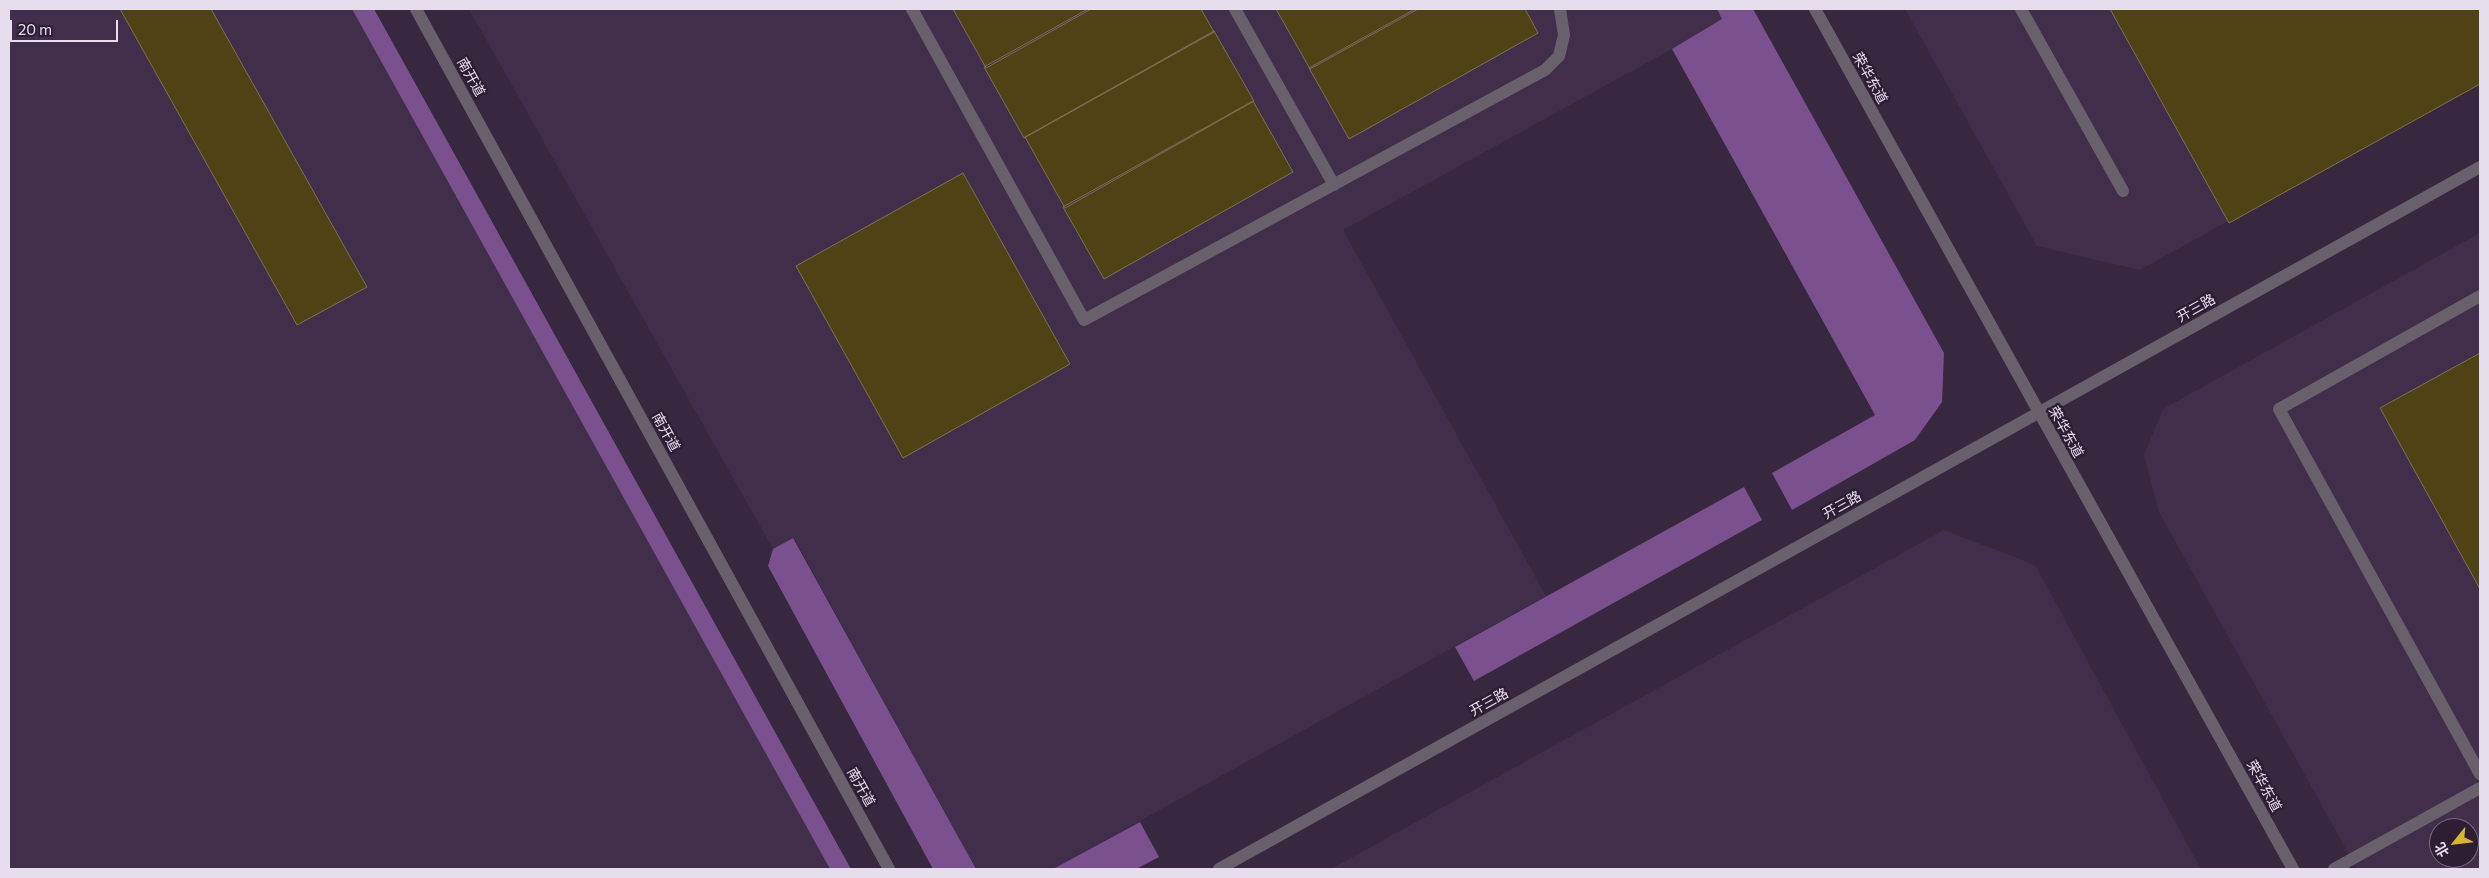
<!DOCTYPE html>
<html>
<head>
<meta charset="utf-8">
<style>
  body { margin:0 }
  #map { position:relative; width:2489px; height:878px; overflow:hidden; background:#37283f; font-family:Commissioner,"Noto Sans SC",sans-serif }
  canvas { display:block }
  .frame { position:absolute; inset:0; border:10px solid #e7deed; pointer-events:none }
  .north { position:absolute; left:2429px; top:818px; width:50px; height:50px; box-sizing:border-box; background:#2d1e34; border:1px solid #776b7e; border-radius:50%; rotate:241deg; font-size:14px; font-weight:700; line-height:20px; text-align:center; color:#e7deed }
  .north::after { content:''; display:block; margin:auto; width:18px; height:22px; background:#d6b534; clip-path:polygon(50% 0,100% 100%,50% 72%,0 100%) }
  .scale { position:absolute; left:10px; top:20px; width:108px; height:22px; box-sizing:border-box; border:2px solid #e7deed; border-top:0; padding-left:6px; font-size:15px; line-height:18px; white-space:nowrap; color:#e7deed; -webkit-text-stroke:4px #2d1e34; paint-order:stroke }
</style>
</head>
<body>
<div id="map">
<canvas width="2489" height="878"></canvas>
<div class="frame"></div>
<div class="north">北</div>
<div class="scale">20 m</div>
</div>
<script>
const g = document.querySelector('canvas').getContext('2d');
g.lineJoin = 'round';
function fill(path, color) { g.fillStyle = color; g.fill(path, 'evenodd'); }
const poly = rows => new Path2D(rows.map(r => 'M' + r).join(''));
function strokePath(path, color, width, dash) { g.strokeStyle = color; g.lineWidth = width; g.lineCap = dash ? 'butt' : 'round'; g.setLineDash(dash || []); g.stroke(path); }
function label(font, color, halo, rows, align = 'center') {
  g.font = font + ' Commissioner,"Noto Sans SC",sans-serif'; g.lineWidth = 5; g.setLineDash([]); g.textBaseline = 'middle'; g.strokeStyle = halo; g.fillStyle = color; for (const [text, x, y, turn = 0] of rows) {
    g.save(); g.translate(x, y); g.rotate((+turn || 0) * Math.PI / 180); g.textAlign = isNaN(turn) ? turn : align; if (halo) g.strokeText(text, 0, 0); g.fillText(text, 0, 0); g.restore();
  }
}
const built = poly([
  [9,9,352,9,830,869,9,869],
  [469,9,1717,9,1723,19,1672,49,1343,230,1546,596,1053,869,976,869,794,538,773,549],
  [1905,9,2480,9,2480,81,2140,270,2037,246],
  [2480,233,2480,869,2357,869,2159,512,2144,455,2163,409],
  [2439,828,2469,828,2469,858,2439,858],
  [1944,530,2035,565,2201,869,1331,869]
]);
const forest = poly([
  [352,9,374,9,851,869,830,869],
  [1717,9,1753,9,1944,353,1942,402,1915,440,1792,510,1772,473,1875,415,1672,49,1722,19],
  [1744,487,1762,520,1474,681,1455,647],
  [793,538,976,869,933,869,768,566,773,549],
  [1140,822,1159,857,1136,869,1053,869]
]);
const building = poly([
  [120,9,211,9,367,287,297,325,120,9],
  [953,9,1091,9,986,68,953,9],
  [1088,9,1201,9,1214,32,1024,138,984,67,1088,9],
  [1276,9,1418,9,1310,69,1276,9],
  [1415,9,1525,9,1538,33,1349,139,1309,68,1415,9],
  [2110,9,2480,9,2480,84,2229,223,2110,9],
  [1214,31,1254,101,1065,208,1025,137,1214,31],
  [1253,101,1293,172,1104,279,1063,207,1253,101],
  [963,173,1070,364,903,458,796,266,963,173],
  [2480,353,2480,589,2380,408,2480,353]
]);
const minor = poly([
  [416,9,889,869],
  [912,9,1084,320,1545,70,1559,56,1564,35,1560,9],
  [1235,9,1334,185],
  [1815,9,2293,869],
  [2021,9,2123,191],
  [2480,296,2279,409,2480,774],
  [1219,869,2480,167],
  [2334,869,2480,788]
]);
const streetNames = [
  ["南开道",471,77,61],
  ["荣华东道",1870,78,61],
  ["开三路",2196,308,-29],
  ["南开道",666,432,61],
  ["荣华东道",2066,432,61],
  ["开三路",1842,505,-29],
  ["开三路",1489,702,-29],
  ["荣华东道",2264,786,61],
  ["南开道",861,787,61]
];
fill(built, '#412e4b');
fill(forest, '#7a508f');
fill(building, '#4f4215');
strokePath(building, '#7b7254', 1);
strokePath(minor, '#68616c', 12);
label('14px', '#e7deed', '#2d1e34', streetNames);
</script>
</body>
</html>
